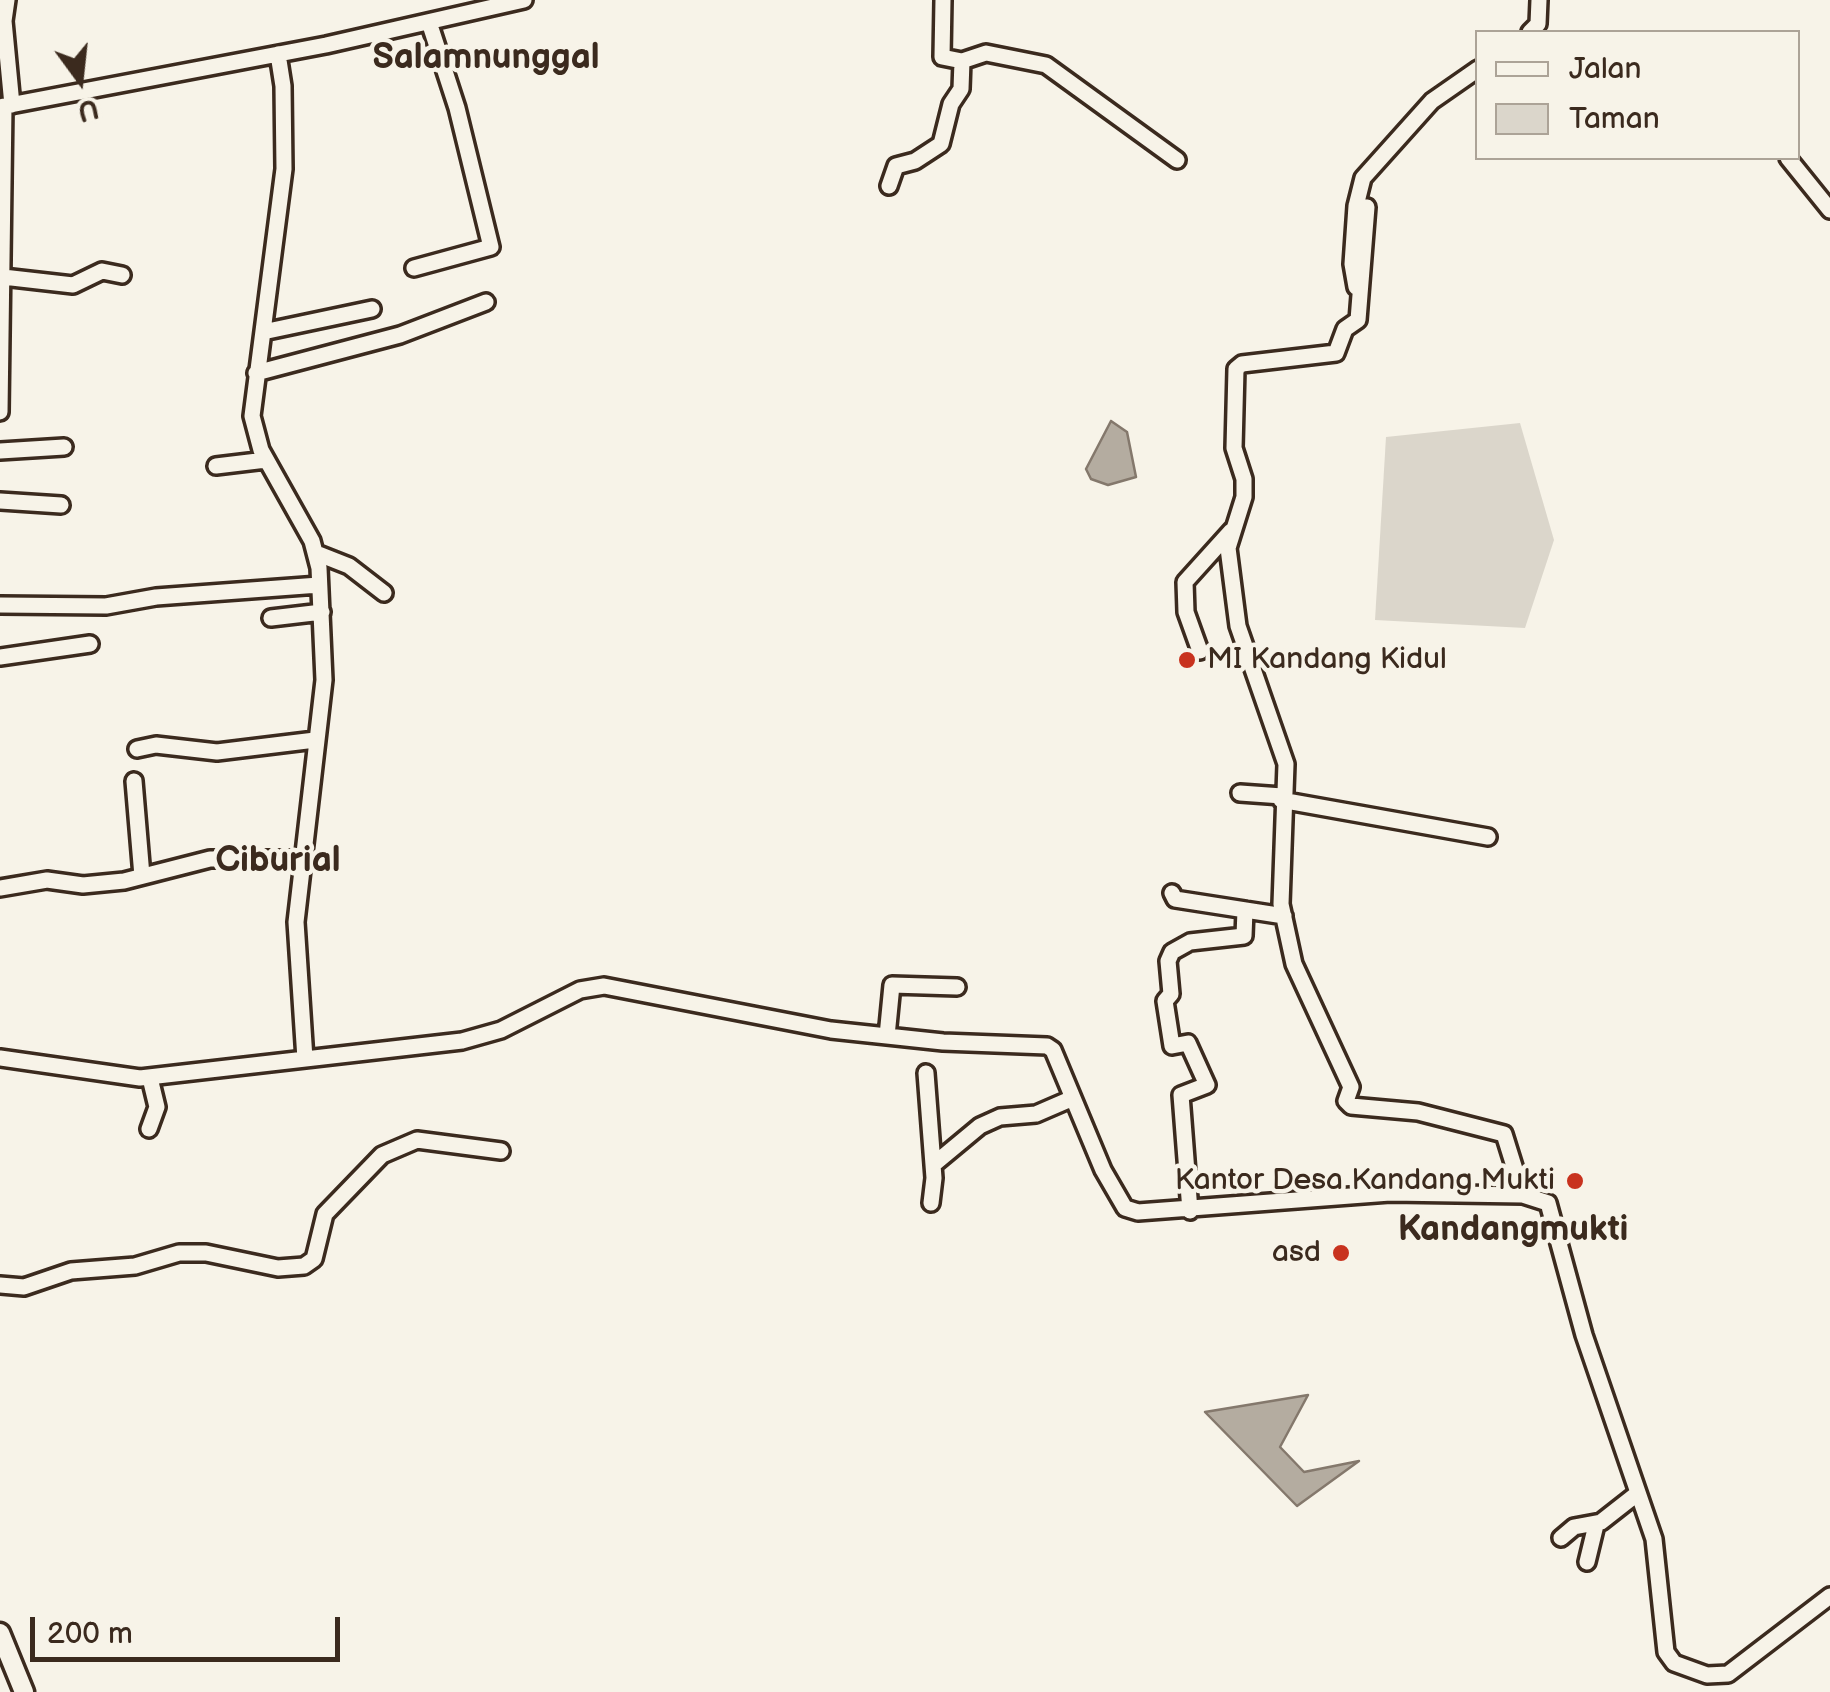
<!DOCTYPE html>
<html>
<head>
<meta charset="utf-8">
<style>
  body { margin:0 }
  #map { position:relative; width:1830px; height:1692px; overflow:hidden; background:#f7f3e8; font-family:"Balsamiq Sans",sans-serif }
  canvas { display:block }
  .legend { position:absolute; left:1475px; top:30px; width:325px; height:130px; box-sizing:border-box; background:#f7f3e8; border:2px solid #aca397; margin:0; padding:12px 18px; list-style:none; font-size:30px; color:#3b2a1e }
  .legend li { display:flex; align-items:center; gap:20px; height:50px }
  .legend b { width:50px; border:2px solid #aca397 }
  .north { position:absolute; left:30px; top:30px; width:100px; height:100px; -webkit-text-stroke:8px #f7f3e8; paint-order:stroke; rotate:165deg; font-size:28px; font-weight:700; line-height:40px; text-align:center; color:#3b2a1e }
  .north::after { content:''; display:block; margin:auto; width:35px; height:45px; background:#3b2a1e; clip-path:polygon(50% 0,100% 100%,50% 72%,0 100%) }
  .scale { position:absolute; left:30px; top:1617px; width:310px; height:45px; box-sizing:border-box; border:5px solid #3b2a1e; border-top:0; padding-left:12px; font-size:30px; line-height:35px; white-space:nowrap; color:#3b2a1e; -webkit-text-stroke:8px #f7f3e8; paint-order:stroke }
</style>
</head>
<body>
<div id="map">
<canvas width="1830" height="1692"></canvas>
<ul class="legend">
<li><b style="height:12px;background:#f7f3e8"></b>Jalan</li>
<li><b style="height:28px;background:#dbd6cb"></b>Taman</li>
</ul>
<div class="north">U</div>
<div class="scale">200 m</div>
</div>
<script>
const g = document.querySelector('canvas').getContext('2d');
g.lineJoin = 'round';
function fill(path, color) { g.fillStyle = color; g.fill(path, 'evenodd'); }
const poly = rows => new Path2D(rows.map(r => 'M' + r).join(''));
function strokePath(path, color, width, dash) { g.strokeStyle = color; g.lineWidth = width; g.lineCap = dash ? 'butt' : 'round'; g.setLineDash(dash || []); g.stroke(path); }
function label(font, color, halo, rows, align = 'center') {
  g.font = font + ' "Balsamiq Sans",sans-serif'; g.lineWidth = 9; g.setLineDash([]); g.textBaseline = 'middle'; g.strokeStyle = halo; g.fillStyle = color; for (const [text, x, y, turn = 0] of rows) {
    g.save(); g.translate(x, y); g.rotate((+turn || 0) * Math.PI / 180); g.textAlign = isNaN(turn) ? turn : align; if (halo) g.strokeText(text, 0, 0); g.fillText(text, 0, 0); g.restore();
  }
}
const green = poly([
  [1520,423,1554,540,1525,628,1375,620,1386,437]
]);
const water = poly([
  [1111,421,1127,432,1136,477,1108,485,1091,479,1086,469,1111,421],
  [1308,1395,1280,1447,1304,1472,1359,1461,1297,1506,1205,1412,1308,1395]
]);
const minor = poly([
  [7,0,4,21,12,105],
  [943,0,942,57,962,61,986,53,1046,65,1177,160],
  [1530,32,1538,24,1539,0],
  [278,54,283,86,284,169,252,416,261,450,312,541,319,568,324,680,296,922,305,1059],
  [1478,69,1432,101,1363,178,1356,206,1367,207,1358,320,1345,329,1336,353,1242,364,1236,369,1234,448,1244,479,1244,497,1228,548,1238,626,1286,764,1281,904,1294,964,1351,1087,1346,1101,1351,1106,1418,1112,1504,1134,1523,1195],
  [0,107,326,45,524,0],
  [1788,158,1830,210],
  [889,186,896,166,915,161,941,144,951,104,961,89,962,61],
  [1356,206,1352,264,1356,287],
  [414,268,491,247,457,108,429,22],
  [3,277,73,285,102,271,122,275],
  [263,332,372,309],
  [256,373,400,335,486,302],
  [0,412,4,106],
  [0,451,64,447],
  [216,466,266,460],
  [0,501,61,505],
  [316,553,349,566,384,593],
  [0,605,106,606,156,597,319,585],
  [271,618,322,612],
  [1200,651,1186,612,1185,582,1231,531],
  [0,657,90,644],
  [137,749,156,745,217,752,315,740],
  [134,781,142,876],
  [1240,793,1282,796],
  [1281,800,1488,837],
  [0,888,47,880,83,885,124,881,210,859,302,859],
  [1172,893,1175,899,1284,916],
  [887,1036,892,985,957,987],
  [0,1058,140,1078,462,1041,501,1030,580,990,604,986,831,1030,943,1042,1047,1046,1053,1050,1103,1170,1125,1208,1138,1212,1390,1193,1523,1195,1548,1203,1584,1335,1654,1539,1666,1652,1674,1663,1707,1675,1728,1674,1830,1596],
  [926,1073,934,1178,931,1203],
  [149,1129,157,1107,150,1078],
  [933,1165,980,1126,1000,1117,1036,1114,1073,1098],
  [1190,1211,1181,1095,1207,1085,1188,1043,1172,1046,1165,1001,1171,994,1168,961,1172,952,1190,942,1244,936,1245,910],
  [0,1285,24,1287,71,1271,135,1266,179,1253,206,1253,278,1268,304,1266,314,1259,325,1214,382,1155,417,1140,501,1151],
  [1561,1538,1574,1527,1601,1522,1638,1493],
  [1587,1562,1596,1525]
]);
const major = poly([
  [0,1633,24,1692]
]);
const markers = [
  [1187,660,10,"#c8321e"],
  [1575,1181,10,"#c8321e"],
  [1341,1253,10,"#c8321e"]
];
const poiNames = [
  ["MI Kandang Kidul",1207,660,"left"],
  ["Kantor Desa Kandang Mukti",1555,1181],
  ["asd",1321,1253]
];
const quarterNames = [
  ["Salamnunggal",486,59],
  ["Ciburial",278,862],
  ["Kandangmukti",1513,1231]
];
fill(green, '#dbd6cb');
fill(water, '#b4aca0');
strokePath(water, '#84786c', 2.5);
strokePath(minor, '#3b2a1e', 22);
strokePath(major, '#3b2a1e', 25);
strokePath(minor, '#f7f3e8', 15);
strokePath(major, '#f7f3e8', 18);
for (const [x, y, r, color] of markers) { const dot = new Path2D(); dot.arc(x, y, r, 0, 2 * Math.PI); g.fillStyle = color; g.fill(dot); strokePath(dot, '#f7f3e8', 4); }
label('30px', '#3b2a1e', '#f7f3e8', poiNames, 'right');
label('bold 35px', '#3b2a1e', '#f7f3e8', quarterNames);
</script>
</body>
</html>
